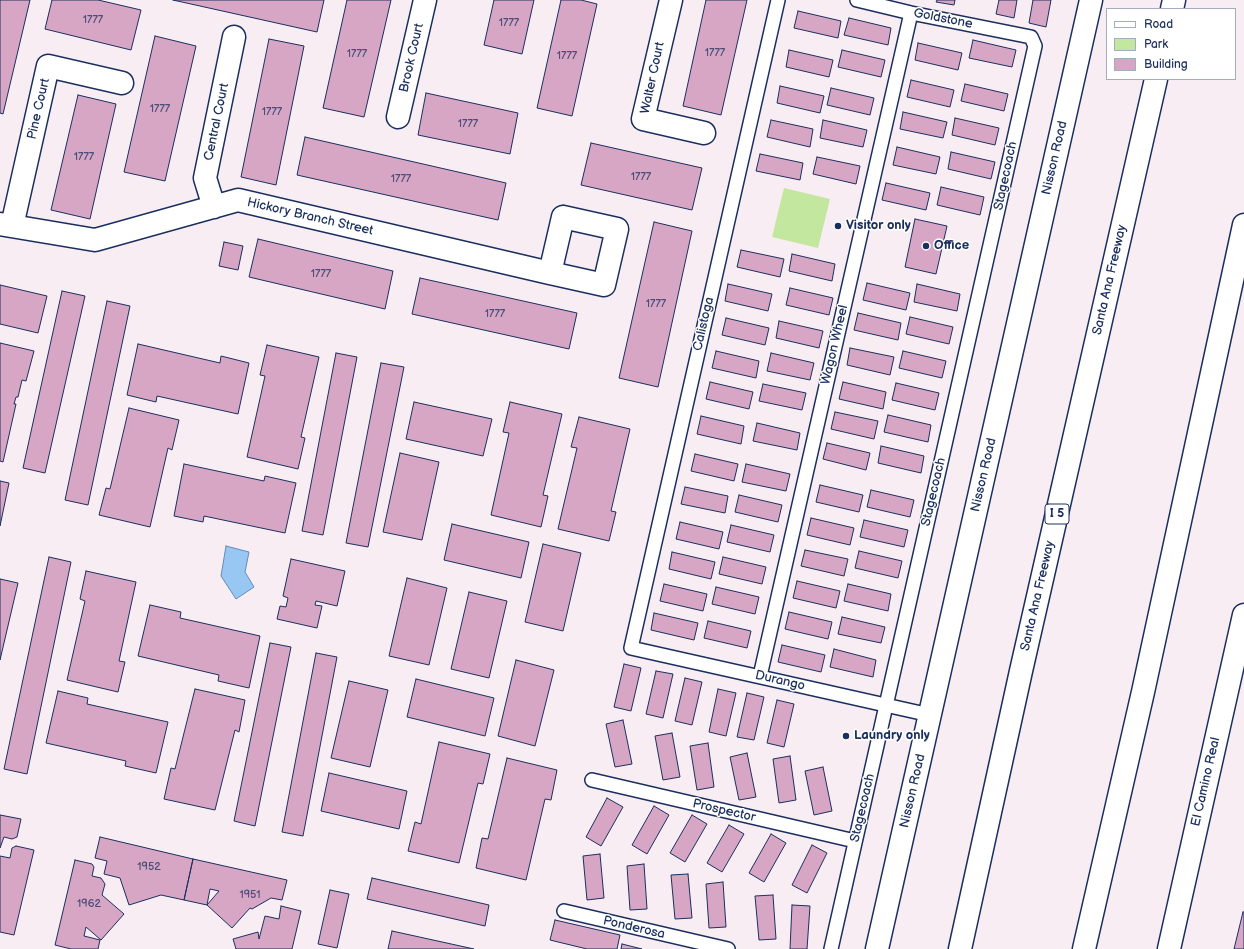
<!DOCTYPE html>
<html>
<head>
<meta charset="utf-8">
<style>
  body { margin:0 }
  #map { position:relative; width:1244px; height:949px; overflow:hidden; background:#f7edf3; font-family:"Balsamiq Sans",sans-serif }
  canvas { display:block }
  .legend { position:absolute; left:1106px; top:8px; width:130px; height:72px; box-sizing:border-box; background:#fff; border:1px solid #a4acbf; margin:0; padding:5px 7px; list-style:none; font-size:12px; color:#1b2f5e }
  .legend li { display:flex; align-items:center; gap:8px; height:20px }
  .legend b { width:20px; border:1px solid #a4acbf }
</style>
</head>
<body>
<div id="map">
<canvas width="1244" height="949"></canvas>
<ul class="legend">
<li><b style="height:5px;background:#fff"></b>Road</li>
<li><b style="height:11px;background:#c4e7a0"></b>Park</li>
<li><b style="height:11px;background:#d7a6c5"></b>Building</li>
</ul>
</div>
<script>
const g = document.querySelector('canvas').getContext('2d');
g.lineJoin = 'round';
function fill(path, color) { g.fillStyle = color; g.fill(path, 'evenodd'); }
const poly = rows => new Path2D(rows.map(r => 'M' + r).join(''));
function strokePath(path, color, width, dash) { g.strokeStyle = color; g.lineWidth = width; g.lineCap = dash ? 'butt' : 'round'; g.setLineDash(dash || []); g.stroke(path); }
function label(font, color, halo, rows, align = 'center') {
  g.font = font + ' "Balsamiq Sans",sans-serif'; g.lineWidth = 3; g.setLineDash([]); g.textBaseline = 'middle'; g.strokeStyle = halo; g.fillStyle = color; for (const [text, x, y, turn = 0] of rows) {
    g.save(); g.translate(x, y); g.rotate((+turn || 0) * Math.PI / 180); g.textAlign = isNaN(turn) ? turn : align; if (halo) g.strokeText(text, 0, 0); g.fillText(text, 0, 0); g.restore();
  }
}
const green = poly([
  [784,188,830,199,818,248,772,237]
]);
const water = poly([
  [226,546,249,552,245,572,254,587,236,599,221,576,226,546]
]);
const building = poly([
  [0,0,30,0,3,114,0,113,0,0],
  [52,0,98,0,141,10,131,50,45,29,52,0],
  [173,0,324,0,317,32,173,0],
  [347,0,391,0,364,117,323,108,347,0],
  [494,0,534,0,522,54,484,45,494,0],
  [561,0,581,0,597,4,572,116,537,108,561,0],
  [706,0,747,0,721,115,683,106,706,0],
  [937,0,955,0,954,5,936,2,937,0],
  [999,0,1017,0,1014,18,996,14,999,0],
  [1033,0,1051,0,1046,27,1029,23,1033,0],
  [798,11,841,21,838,38,794,28,798,11],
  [849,18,891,28,888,45,844,35,849,18],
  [155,36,196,46,165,181,124,172,155,36],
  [269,39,304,46,276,185,241,177,269,39],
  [973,40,1016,50,1012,67,969,58,973,40],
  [918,43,962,53,958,70,915,60,918,43],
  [789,50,833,60,829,77,786,67,789,50],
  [842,50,885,60,881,77,838,67,842,50],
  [911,80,954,90,950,107,907,97,911,80],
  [965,84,1008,94,1004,111,961,101,965,84],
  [780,86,824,96,820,113,777,103,780,86],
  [831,88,874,98,870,115,827,105,831,88],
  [426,93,518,113,510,154,418,135,426,93],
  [78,95,116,104,90,219,51,210,78,95],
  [903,112,947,122,943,138,900,129,903,112],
  [955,118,999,128,995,145,952,135,955,118],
  [771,120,813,129,810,147,767,137,771,120],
  [823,120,867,130,863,147,820,138,823,120],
  [305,137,506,183,498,220,297,175,305,137],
  [591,143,702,168,692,210,581,185,591,143],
  [897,147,940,157,936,174,893,165,897,147],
  [951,152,995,162,991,179,948,169,951,152],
  [760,154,803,163,800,180,756,171,760,154],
  [817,157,860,166,856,184,813,174,817,157],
  [886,183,930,193,926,210,882,200,886,183],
  [941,187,984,197,980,215,937,205,941,187],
  [915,219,947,226,936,274,905,267,915,219],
  [654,222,692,231,658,387,619,378,654,222],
  [258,239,393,271,385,309,249,277,258,239],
  [224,242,243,246,238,270,219,266,224,242],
  [741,250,784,259,780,277,737,267,741,250],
  [792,254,835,264,832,281,789,271,792,254],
  [420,278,577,313,569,349,412,314,420,278],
  [867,283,910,293,906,310,863,300,867,283],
  [728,284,772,294,768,311,725,301,728,284],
  [917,284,960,294,957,311,914,302,917,284],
  [0,285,47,296,38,333,0,324,0,285],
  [790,288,833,298,829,315,786,305,790,288],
  [62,291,85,296,45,473,23,468,62,291],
  [107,301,130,306,88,505,65,500,107,301],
  [858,313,901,323,898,340,854,330,858,313],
  [910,317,953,327,949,344,906,334,910,317],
  [726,318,769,328,765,345,722,335,726,318],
  [779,321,823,331,819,348,776,338,779,321],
  [0,343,34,351,26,381,22,380,18,397,16,397,14,404,16,404,3,462,0,461,0,343],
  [138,344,220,363,221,356,249,363,238,414,157,396,156,402,127,395,138,344],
  [267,345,319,357,301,437,305,438,298,469,247,457,265,376,260,375,267,345],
  [850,348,894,357,890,375,847,365,850,348],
  [716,351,759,361,756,378,712,368,716,351],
  [903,351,946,361,942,378,899,368,903,351],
  [336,353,357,357,323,535,302,531,336,353],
  [771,353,814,363,810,380,767,371,771,353],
  [381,363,404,367,368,547,346,543,381,363],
  [710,382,753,392,749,409,706,399,710,382],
  [843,382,886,392,883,409,839,399,843,382],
  [896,383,939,393,935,410,892,400,896,383],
  [763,384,806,393,802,410,759,401,763,384],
  [414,402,492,419,483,456,406,439,414,402],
  [510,402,562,414,543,495,548,496,541,527,491,515,509,433,503,432,510,402],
  [129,408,179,420,172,450,168,448,150,527,99,515,106,488,110,489,129,408],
  [835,412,878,421,874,439,831,429,835,412],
  [888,415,931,425,928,442,884,432,888,415],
  [701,416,744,426,741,444,697,434,701,416],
  [579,417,630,429,611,511,616,512,609,541,558,529,577,448,571,447,579,417],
  [757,423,800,433,797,450,753,441,757,423],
  [827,443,870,453,866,470,823,459,827,443],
  [881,446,924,456,921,473,878,463,881,446],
  [400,453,439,462,422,540,383,532,400,453],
  [695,454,738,464,734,481,691,471,695,454],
  [184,464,264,481,265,476,296,483,285,533,204,516,203,522,174,516,184,464],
  [746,464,790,474,786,491,742,482,746,464],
  [0,481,9,483,0,526,0,481],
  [820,485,863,495,859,512,816,502,820,485],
  [685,487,728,496,725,513,681,504,685,487],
  [871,490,914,500,910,517,867,507,871,490],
  [739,495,782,505,778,522,735,512,739,495],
  [811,518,854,528,850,545,807,535,811,518],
  [864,520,908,530,904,547,860,537,864,520],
  [680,522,723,532,719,549,676,539,680,522],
  [452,524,529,542,521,578,444,560,452,524],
  [731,525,774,535,770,552,727,542,731,525],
  [543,544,581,553,563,631,525,622,543,544],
  [805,550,848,559,844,576,801,566,805,550],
  [859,551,902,561,898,578,855,568,859,551],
  [672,552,715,562,711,579,669,569,672,552],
  [49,557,71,562,27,774,4,769,49,557],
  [723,557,766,567,762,584,719,574,723,557],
  [291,559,345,571,337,606,316,601,315,605,322,606,317,628,277,619,280,606,286,607,288,598,283,596,291,559],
  [86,571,136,582,119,661,125,662,118,692,67,680,85,601,80,599,86,571],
  [407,578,447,588,429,665,389,656,407,578],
  [0,579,18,583,0,660,0,579],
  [797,581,840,591,836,608,793,598,797,581],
  [664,584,707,594,703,611,660,601,664,584],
  [848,584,891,594,888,611,844,601,848,584],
  [716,587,759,597,755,614,712,604,716,587],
  [469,592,507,601,489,678,451,669,469,592],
  [150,605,181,612,180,618,260,636,249,688,218,681,219,675,138,656,150,605],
  [789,612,832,622,828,639,785,629,789,612],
  [654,613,698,623,694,640,651,630,654,613],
  [842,617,885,627,881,643,838,634,842,617],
  [708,621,751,631,747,648,704,638,708,621],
  [270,643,291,647,255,826,234,821,270,643],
  [782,645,825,655,821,672,778,662,782,645],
  [834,649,876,660,873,677,830,667,834,649],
  [316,653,337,657,303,836,282,832,316,653],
  [516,660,554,670,535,746,498,736,516,660],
  [624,664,641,668,631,711,614,707,624,664],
  [656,671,673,674,663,718,646,714,656,671],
  [685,678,702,682,692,725,675,721,685,678],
  [416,679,494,698,485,736,407,717,416,679],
  [349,681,388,690,370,767,331,758,349,681],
  [195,689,245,700,239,732,235,730,215,810,164,799,171,768,175,769,195,689],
  [718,689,736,693,726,736,709,732,718,689],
  [58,691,88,698,87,704,168,722,156,773,125,766,126,761,46,743,58,691],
  [747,693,764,697,754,740,737,737,747,693],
  [777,700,794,704,784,747,767,743,777,700],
  [623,720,632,764,615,767,606,724,623,720],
  [672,733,680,777,663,780,655,736,672,733],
  [439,742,490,754,483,784,478,783,459,863,408,851,415,822,421,824,439,742],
  [708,743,714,787,697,790,690,746,708,743],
  [747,753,756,797,739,800,730,757,747,753],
  [790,756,796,800,779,803,773,759,790,756],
  [507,758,557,770,551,800,545,799,526,880,476,868,482,838,488,839,507,758],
  [823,767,832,811,814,815,805,771,823,767],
  [329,773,407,791,399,829,321,811,329,773],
  [607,798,623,807,601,846,586,837,607,798],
  [654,806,669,815,647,854,632,845,654,806],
  [0,815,21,819,17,837,12,839,4,837,0,848,0,815],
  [692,815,707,824,685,862,670,853,692,815],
  [729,825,744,834,722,872,707,863,729,825],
  [771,834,786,843,764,882,749,873,771,834],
  [100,837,193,859,184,900,161,895,129,905,120,878,104,874,107,861,95,858,100,837],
  [812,845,827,853,807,893,792,885,812,845],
  [16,846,34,850,14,935,0,932,0,856,10,858,12,848,16,846],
  [600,854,604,898,587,900,583,856,600,854],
  [193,859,287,880,282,900,271,898,252,909,250,908,232,928,207,905,219,891,210,889,207,905,184,900,193,859],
  [75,860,92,864,94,867,92,876,101,878,105,884,102,895,124,914,101,940,86,927,84,936,100,940,98,949,71,949,55,945,75,860],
  [644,864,647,909,630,910,627,866,644,864],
  [688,874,692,918,675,919,671,875,688,874],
  [372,878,489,905,485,926,367,899,372,878],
  [723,882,726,927,709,928,706,884,723,882],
  [330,890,349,894,337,948,318,944,330,890],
  [773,895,776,939,759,940,755,896,773,895],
  [792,905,810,906,807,949,790,949,792,905],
  [281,906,301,911,292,949,236,949,233,939,258,932,259,939,265,916,279,919,281,906],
  [1243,912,1244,912,1244,949,1234,949,1243,912],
  [555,920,620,935,617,949,587,949,550,940,555,920],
  [392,931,474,949,388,949,392,931],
  [622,944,642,949,621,949,622,944]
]);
const lane = poly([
  [778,0,631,648,930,715],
  [760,676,911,13],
  [592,780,855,841],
  [564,911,728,949],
  [831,949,1035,46,1031,37,911,13,857,0]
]);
const street = poly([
  [671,0,643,119,704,133],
  [398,117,425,0],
  [214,207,205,178,234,37],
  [563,217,617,229,604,285,550,273,563,217],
  [0,224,95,240,238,200,550,273],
  [12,226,48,66,122,83]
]);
const secondary = poly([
  [877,949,1091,0],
  [1169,949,1244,615]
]);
const highway = poly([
  [1172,9,1174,0],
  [960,949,1021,671,1156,79],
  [1084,949,1143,692,1244,225]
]);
const markers = [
  [838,226,4,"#1b2f5e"],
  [926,246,4,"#1b2f5e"],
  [846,736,4,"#1b2f5e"]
];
const numberNames = [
  ["1777",93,20],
  ["1777",509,23],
  ["1777",715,53],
  ["1777",357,54],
  ["1777",567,56],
  ["1777",160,109],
  ["1777",272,112],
  ["1777",468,124],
  ["1777",84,157],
  ["1777",641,177],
  ["1777",401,179],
  ["1777",321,274],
  ["1777",656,304],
  ["1777",495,314],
  ["1952",149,867],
  ["1951",250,895],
  ["1962",89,904]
];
const shields = [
  [1057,514,24]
];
const shieldNames = [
  ["I 5",1057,514]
];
const streetNames = [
  ["Goldstone",943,19,11],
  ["Brook Court",412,58,-77],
  ["Walter Court",653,78,-78],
  ["Pine Court",39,109,-77],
  ["Central Court",217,122,-78],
  ["Nisson Road",1055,158,-77],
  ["Stagecoach",1006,176,-78],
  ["Hickory Branch Street",310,217,13],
  ["Santa Ana Freeway",1110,280,-77],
  ["Calistoga",704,324,-77],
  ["Wagon Wheel",835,345,-77],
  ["Nisson Road",984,475,-77],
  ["Stagecoach",934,492,-77],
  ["Santa Ana Freeway",1038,596,-77],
  ["Durango",780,681,13],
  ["El Camino Real",1206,782,-77],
  ["Nisson Road",913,791,-77],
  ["Stagecoach",863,808,-77],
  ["Prospector",724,811,13],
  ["Ponderosa",634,928,13]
];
const poiNames = [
  ["Visitor only",846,226],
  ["Office",934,246],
  ["Laundry only",854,736]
];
fill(green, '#c4e7a0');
fill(water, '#97c7f2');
strokePath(water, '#658ab7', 1);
fill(building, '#d7a6c5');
strokePath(building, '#1b2f5e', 1);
strokePath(lane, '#1b2f5e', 16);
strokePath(street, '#1b2f5e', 25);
strokePath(secondary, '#1b2f5e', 25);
strokePath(highway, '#1b2f5e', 25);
strokePath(lane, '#fff', 13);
strokePath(street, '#fff', 22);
strokePath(secondary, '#fff', 22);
strokePath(highway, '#fff', 22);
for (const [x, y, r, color] of markers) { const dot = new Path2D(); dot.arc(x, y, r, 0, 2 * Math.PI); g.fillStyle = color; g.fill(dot); strokePath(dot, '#fff', 1.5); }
label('11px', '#4a4d78', null, numberNames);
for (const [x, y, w] of shields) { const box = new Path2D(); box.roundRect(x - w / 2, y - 10, w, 20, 3); g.fillStyle = '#fff'; g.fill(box); strokePath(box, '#1b2f5e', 1); }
label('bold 12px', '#1b2f5e', null, shieldNames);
label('13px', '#1b2f5e', '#fff', streetNames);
label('bold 13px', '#1b2f5e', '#fff', poiNames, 'left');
</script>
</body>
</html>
